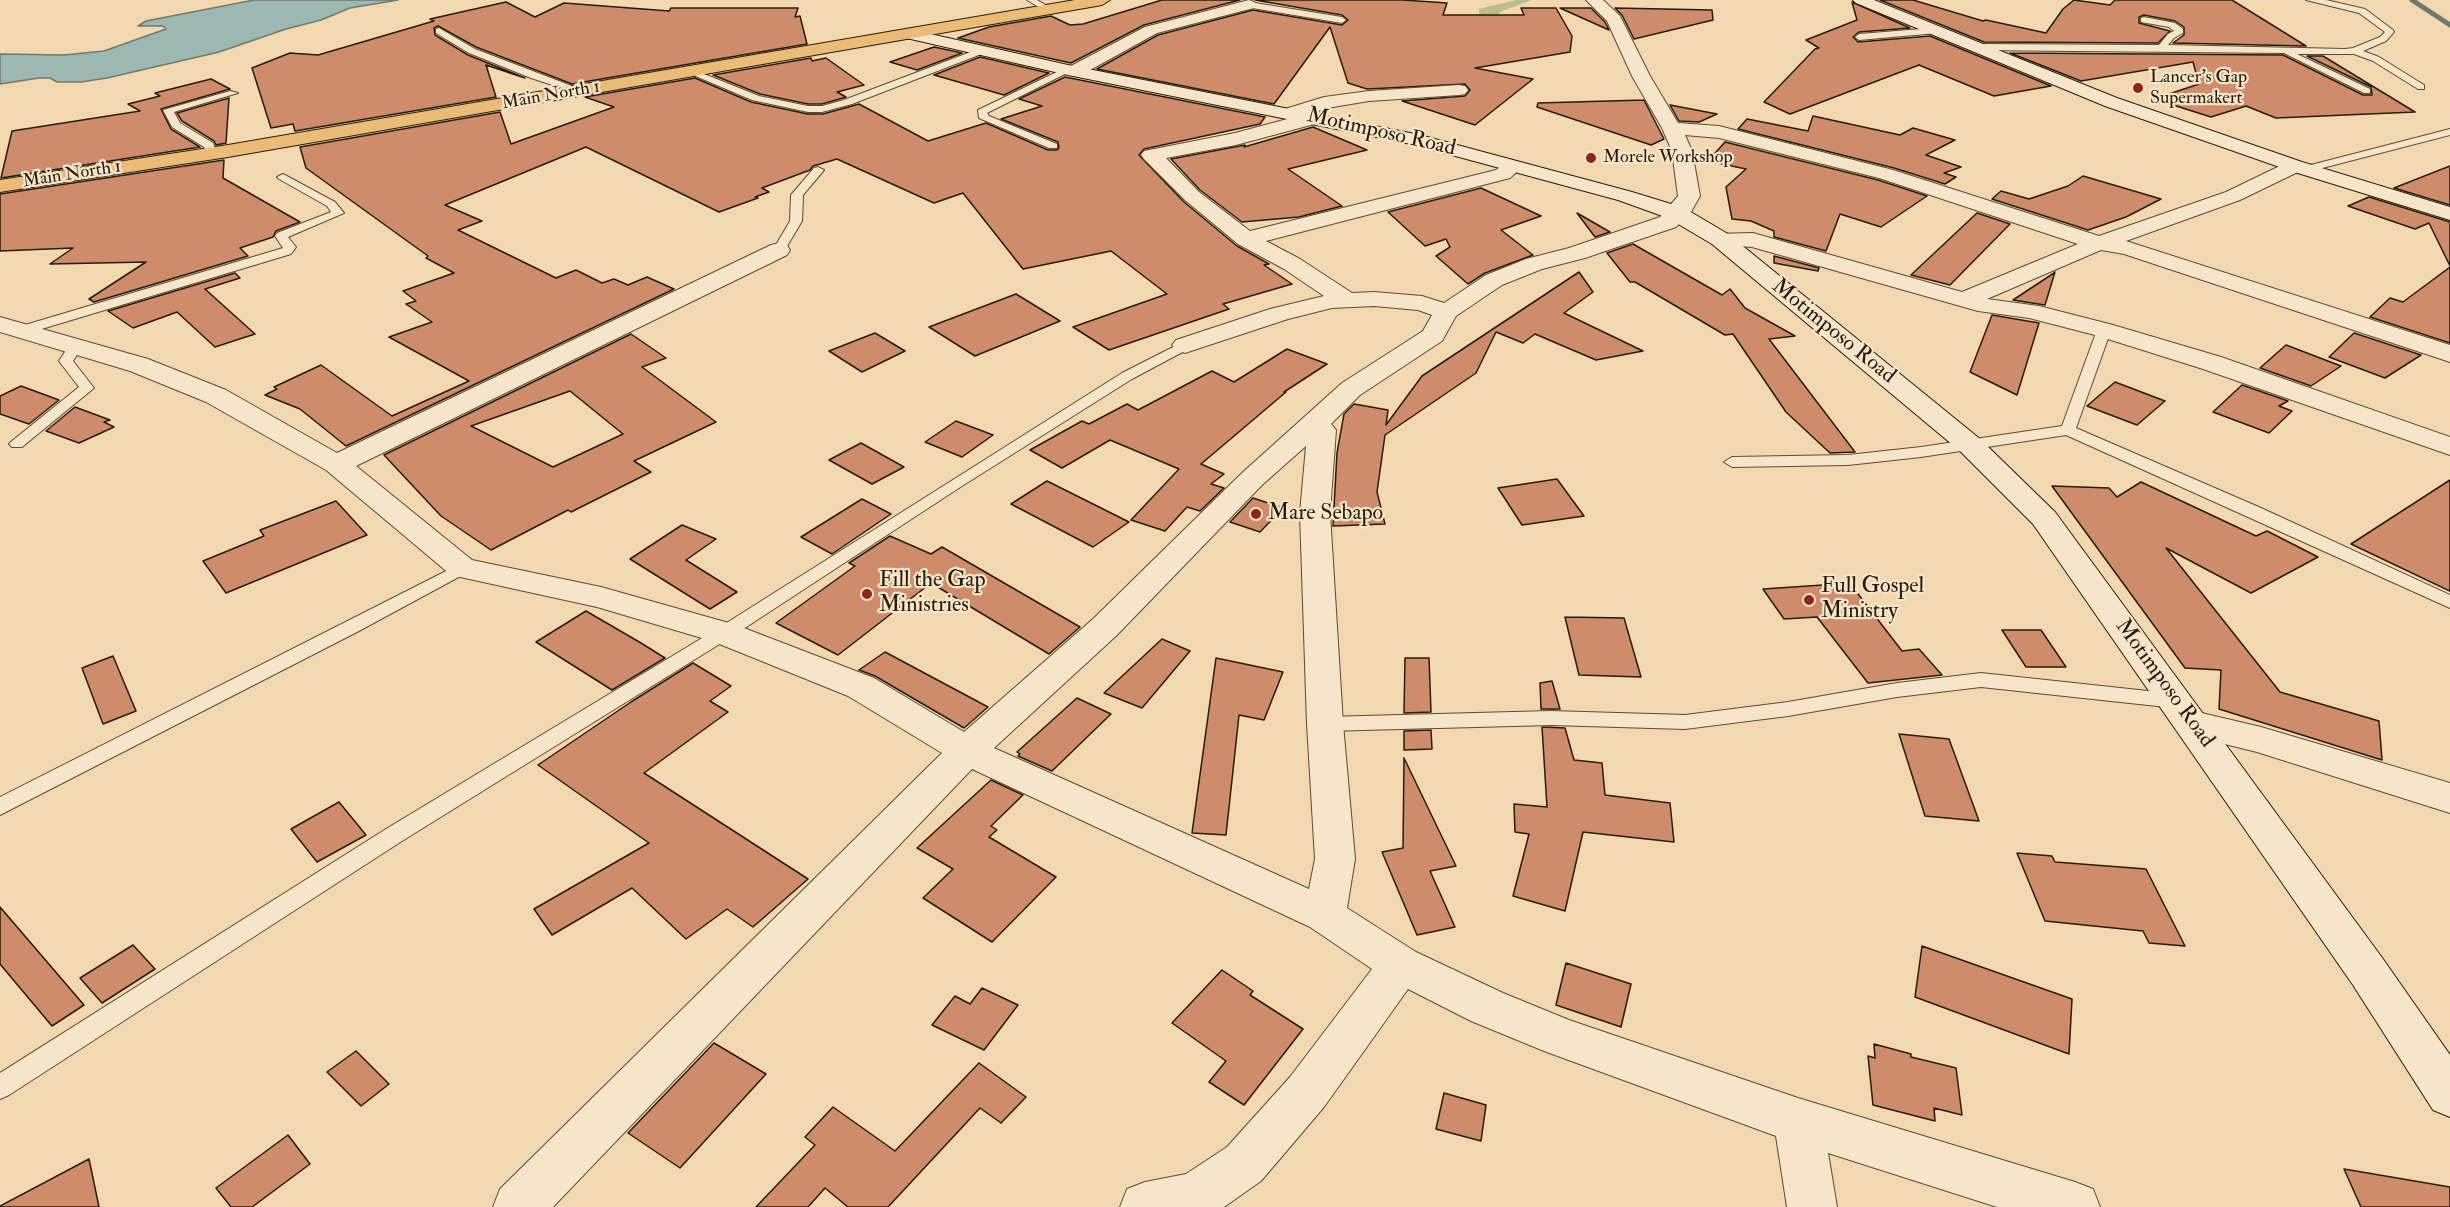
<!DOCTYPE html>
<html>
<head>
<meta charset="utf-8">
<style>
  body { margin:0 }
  canvas { display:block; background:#f3d7ae }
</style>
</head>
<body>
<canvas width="2450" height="1207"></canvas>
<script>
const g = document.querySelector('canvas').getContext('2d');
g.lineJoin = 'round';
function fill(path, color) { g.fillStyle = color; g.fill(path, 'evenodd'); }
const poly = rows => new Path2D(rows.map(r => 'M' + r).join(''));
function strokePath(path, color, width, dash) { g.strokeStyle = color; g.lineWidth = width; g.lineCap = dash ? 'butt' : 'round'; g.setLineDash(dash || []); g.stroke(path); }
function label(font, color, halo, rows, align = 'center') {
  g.font = font + ' "IM FELL Double Pica",serif'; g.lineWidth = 4.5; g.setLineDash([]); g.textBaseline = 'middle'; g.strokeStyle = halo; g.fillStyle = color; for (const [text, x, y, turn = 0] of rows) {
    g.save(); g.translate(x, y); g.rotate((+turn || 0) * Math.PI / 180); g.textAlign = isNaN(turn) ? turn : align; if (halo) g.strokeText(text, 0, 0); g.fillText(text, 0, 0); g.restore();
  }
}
const green = poly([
  [1516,0,1532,0,1502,11,1489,23,1465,21,1479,14,1479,9]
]);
const water = poly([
  [254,0,398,0,350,8,321,20,286,29,219,52,107,78,81,82,57,82,50,78,39,78,0,84,0,54,64,55,104,51,166,29,163,26,138,26,146,21,254,0]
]);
const stream = poly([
  [2412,0,2450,25]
]);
const building = poly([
  [1162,0,1240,0,1144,25,1071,63,958,38,989,27,1051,16,1070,25,1083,24,1162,0],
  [1255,0,1403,0,1447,3,1443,15,1524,15,1521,8,1556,8,1572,36,1570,52,1475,68,1533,79,1475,125,1402,101,1465,96,1470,90,1465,84,1367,89,1348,83,1330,27,1274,104,1097,69,1158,35,1253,10,1342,25,1348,20,1342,15,1255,0],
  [1880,0,1913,0,1983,21,1986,20,2046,33,2063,9,2074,0,2110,5,2115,0,2232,0,2306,46,2173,43,2184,35,2184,27,2175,21,2144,15,2139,17,2139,23,2170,31,2158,43,1984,42,1880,0],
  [506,2,535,17,564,3,669,11,671,8,798,8,795,17,800,16,807,44,572,84,476,47,438,26,434,28,435,35,468,55,525,78,486,65,496,97,295,131,293,124,271,128,252,68,290,53,318,55,434,21,430,19,506,2],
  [1852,2,1910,28,1859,32,1853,37,1858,42,1930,36,2051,86,1994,96,1919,65,1790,114,1764,102,1815,49,1819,48,1806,40,1857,20,1852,2],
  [1560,8,1591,8,1605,22,1609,30,1560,8],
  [1615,8,1712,10,1713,20,1634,39,1622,15,1615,8],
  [934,47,962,53,917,70,890,62,934,47],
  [2010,53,2283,55,2363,95,2372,95,2371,87,2307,56,2323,56,2415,112,2276,118,2246,106,2211,117,2154,99,2199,84,2193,62,2081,81,2010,53],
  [980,57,1049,73,1004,95,934,75,980,57],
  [811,58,812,61,826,58,864,85,837,92,846,97,843,98,822,104,808,104,760,94,713,75,811,58],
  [1065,77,1265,117,1260,124,1144,149,1139,155,1184,202,1237,246,1269,264,1264,265,1292,284,1223,304,1229,309,1109,350,1073,327,1167,294,1111,251,1023,269,963,193,934,203,837,159,813,166,810,170,762,188,769,192,755,197,758,198,719,212,586,147,445,205,482,221,458,230,556,278,576,270,602,283,614,279,628,285,647,277,674,289,346,446,300,409,265,395,277,389,274,387,321,365,392,416,469,381,389,337,432,322,406,304,416,301,403,291,454,273,426,258,428,256,306,168,300,147,500,112,511,144,614,107,585,97,695,78,751,102,808,114,823,114,859,104,928,141,986,123,1048,150,1057,150,1059,148,1058,142,1001,119,1042,106,1019,99,1065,77],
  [211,79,230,89,161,109,171,129,200,147,1,178,12,131,140,111,128,104,160,96,155,93,211,79],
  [229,98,226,143,216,145,214,141,182,121,177,113,229,98],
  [1644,100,1664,139,1651,145,1537,107,1538,103,1644,100],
  [1670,105,1717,114,1699,122,1679,121,1670,105],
  [1813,116,1900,135,1913,128,1955,140,1926,155,1961,167,1944,173,1956,177,1945,184,1894,168,1738,129,1747,119,1808,131,1813,116],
  [1313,127,1367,150,1288,169,1342,206,1299,217,1242,222,1200,190,1171,159,1245,145,1244,147,1313,127],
  [1725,142,1878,180,1927,196,1881,227,1840,214,1826,251,1774,237,1774,231,1751,221,1732,219,1726,187,1746,169,1708,161,1725,142],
  [224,160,223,178,300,222,276,231,273,237,240,248,248,256,94,302,89,299,146,262,50,264,73,248,0,251,0,194,224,160],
  [2450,166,2450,205,2394,188,2450,166],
  [2083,176,2161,199,2126,217,2088,230,1992,199,2001,191,2029,199,2068,186,2083,176],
  [1481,188,1541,216,1501,230,1533,255,1485,273,1468,284,1436,256,1450,247,1446,239,1425,246,1388,212,1481,188],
  [2369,197,2450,222,2450,266,2429,223,2415,229,2348,206,2369,197],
  [1577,213,1610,232,1595,237,1577,213],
  [1977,213,2010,224,1950,285,1911,275,1977,213],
  [1633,244,1722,295,1730,289,1745,308,1795,336,1769,339,1855,452,1830,453,1786,412,1733,334,1725,335,1635,282,1630,282,1607,253,1633,244],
  [1774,256,1819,268,1818,271,1774,263,1774,256],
  [2450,267,2450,343,2370,317,2390,298,2403,302,2450,267],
  [1579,272,1593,292,1564,313,1643,351,1596,360,1535,334,1523,343,1496,332,1476,373,1385,435,1377,492,1385,524,1333,526,1337,453,1344,414,1354,404,1388,410,1386,425,1422,376,1579,272],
  [2055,272,2045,305,2013,300,2054,273,2055,272],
  [235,273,240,278,205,289,255,334,215,347,177,312,133,328,108,311,235,273],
  [1016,294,1060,321,975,356,929,327,1016,294],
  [1992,315,2039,323,2017,395,1970,372,1992,315],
  [875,333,905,351,862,372,829,351,875,333],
  [2354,333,2421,355,2385,378,2329,357,2354,333],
  [631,334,666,358,642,367,716,422,634,461,651,472,571,512,568,510,491,550,441,516,384,455,631,334],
  [570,391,623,434,553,467,471,426,570,391],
  [2286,345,2341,366,2311,386,2260,368,2286,345],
  [1287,349,1327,364,1284,392,1286,392,1201,464,1224,474,1211,484,1224,488,1200,511,1187,507,1165,531,1131,520,1179,469,1110,440,1062,468,1030,450,1082,421,1089,424,1127,404,1138,410,1212,371,1234,382,1287,349],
  [2115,382,2165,401,2137,425,2087,406,2115,382],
  [2242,385,2288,401,2279,406,2292,411,2269,433,2213,412,2242,385],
  [21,386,59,400,29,424,0,414,0,396,21,386],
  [75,407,110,420,104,422,114,427,79,443,46,431,75,407],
  [956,421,993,435,962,457,925,442,956,421],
  [861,443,904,467,872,484,829,460,861,443],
  [1557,479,1584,516,1522,525,1498,488,1557,479],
  [2450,480,2450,591,2351,544,2450,480],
  [1047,481,1129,522,1093,547,1011,504,1047,481],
  [2141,482,2256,536,2267,531,2318,557,2251,593,2166,548,2280,692,2379,721,2382,760,2219,709,2221,670,2185,668,2052,486,2109,488,2117,497,2141,482],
  [1253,498,1283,508,1260,532,1230,522,1253,498],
  [862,499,891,514,832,554,801,537,862,499],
  [336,501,367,535,226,593,203,561,264,536,260,530,336,501],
  [682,525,716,539,686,560,737,592,710,609,630,559,682,525],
  [890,536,931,554,942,547,1080,627,1049,654,931,583,838,655,776,623,855,566,849,563,890,536],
  [1838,584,1844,591,1855,590,1902,651,1919,649,1942,675,1868,683,1817,617,1784,619,1763,589,1838,584],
  [586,611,641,643,665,658,612,690,536,642,586,611],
  [1565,617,1624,618,1641,677,1579,675,1565,617],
  [2002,630,2041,630,2066,667,2026,667,2002,630],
  [1162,639,1190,651,1142,708,1104,693,1162,639],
  [885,652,988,707,964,728,875,676,859,670,885,652],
  [113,656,136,711,103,724,82,668,113,656],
  [1216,658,1283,672,1264,720,1239,715,1226,835,1192,833,1216,658],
  [1405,658,1429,658,1431,712,1404,713,1405,658],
  [693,663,731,686,710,701,728,712,644,773,808,879,753,927,727,909,686,939,632,888,552,935,534,909,649,843,538,765,631,702,693,663],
  [1552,681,1560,709,1541,709,1540,683,1552,681],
  [1077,698,1111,714,1052,771,1018,756,1020,754,1017,752,1077,698],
  [1542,727,1565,728,1574,760,1602,763,1605,795,1670,803,1674,842,1583,832,1565,911,1513,896,1529,834,1515,832,1514,804,1547,807,1542,727],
  [1431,730,1432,749,1404,750,1404,731,1431,730],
  [1899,734,1949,739,1979,821,1925,816,1899,734],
  [1404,758,1456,866,1430,871,1455,927,1417,935,1382,852,1403,848,1404,758],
  [991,780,1023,795,991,826,997,830,989,837,1056,877,992,942,923,898,953,869,917,848,991,780],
  [339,802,366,835,317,862,291,829,339,802],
  [2017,853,2052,856,2055,862,2146,869,2185,946,2149,943,2143,931,2045,921,2017,853],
  [0,907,84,1005,52,1026,0,964,0,907],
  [133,945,155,969,102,1003,80,978,133,945],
  [1922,946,2072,999,2069,1054,1915,997,1922,946],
  [1566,963,1631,984,1621,1027,1556,1005,1566,963],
  [1222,970,1253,991,1250,995,1303,1029,1244,1105,1209,1082,1226,1061,1172,1023,1222,970],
  [982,988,1018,1005,984,1050,932,1025,955,996,970,1004,982,988],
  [714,1043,766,1074,680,1168,628,1133,714,1043],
  [1874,1044,1911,1054,1911,1057,1956,1068,1962,1115,1934,1108,1935,1121,1873,1105,1868,1056,1875,1058,1874,1044],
  [356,1051,389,1084,361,1106,327,1072,356,1051],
  [979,1063,1026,1097,1001,1123,980,1108,888,1207,848,1207,825,1188,808,1207,756,1207,815,1145,805,1137,833,1107,895,1151,979,1063],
  [1444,1093,1486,1105,1481,1141,1436,1129,1444,1093],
  [288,1135,310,1164,252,1207,231,1207,216,1188,288,1135],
  [89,1159,99,1207,0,1207,0,1206,89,1159],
  [2344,1169,2450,1187,2450,1207,2361,1207,2344,1169]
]);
const lane = poly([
  [1027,0,1037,0,1054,10,1047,12,1027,0],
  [2306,0,2326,0,2365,9,2393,30,2394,32,2386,41,2363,51,2379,57,2424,85,2424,89,2418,89,2373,61,2354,54,2297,54,2370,89,2370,93,2364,93,2284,53,1972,50,1967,47,1972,44,2159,45,2168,34,2174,31,2169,27,2141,22,2141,18,2144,17,2175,23,2183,29,2183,33,2174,38,2168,45,2345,49,2353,48,2380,37,2385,32,2359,13,2306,0],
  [1249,2,1342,17,1346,20,1342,23,1246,7,1246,3,1249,2],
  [439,28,475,49,585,91,577,93,531,78,469,53,436,33,436,29,439,28],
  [1934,28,1938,31,1937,33,1859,40,1855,37,1859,34,1934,28],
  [981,48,986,51,984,53,852,104,822,112,808,112,752,100,686,72,694,70,759,96,808,106,822,106,844,100,981,48],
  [1065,68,1073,70,987,113,989,116,1057,144,1057,148,1049,148,979,118,978,110,1065,68],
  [230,91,238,93,174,112,180,123,213,143,217,154,216,156,208,156,204,147,172,127,163,110,230,91],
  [2450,129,2450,135,2307,172,2301,169,2303,167,2450,129],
  [818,167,824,170,803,195,802,221,783,253,775,253,773,250,790,221,791,195,814,168,818,167],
  [283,174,335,202,344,213,288,237,296,247,291,254,25,334,20,335,13,331,15,328,283,248,275,236,277,233,331,212,327,206,279,179,277,177,283,174],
  [2104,326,2111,330,2076,428,2261,508,2450,595,2450,608,2066,435,1921,457,1848,465,1732,467,1724,462,1732,457,1848,455,1921,447,2062,426,2097,330,2104,326],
  [1185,341,1192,345,1190,348,1132,379,962,486,731,637,402,841,9,1095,0,1099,0,1073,386,829,717,629,1122,373,1185,341],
  [75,343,82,347,73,361,94,388,22,447,12,447,9,444,12,441,79,387,59,361,70,344,75,343],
  [462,563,468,564,471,568,468,572,357,632,0,815,0,797,462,563],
  [1981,673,2176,694,2183,696,2186,701,2183,706,2176,708,1981,687,1897,697,1788,716,1685,729,1551,725,1325,731,1318,729,1315,724,1318,719,1325,717,1551,711,1685,715,1788,702,1897,683,1981,673]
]);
const street = poly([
  [1249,0,1254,2,1257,5,1254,8,1157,33,1081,75,1069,75,1066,71,1069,67,1145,27,1249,0],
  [1586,0,1603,0,1620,16,1650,76,1678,123,1719,126,1893,170,2099,236,2226,192,2288,162,2302,162,2305,166,2302,170,2240,200,2126,241,2450,345,2450,362,2124,254,2101,250,1987,299,2039,306,2113,325,2221,357,2450,437,2450,455,2203,369,2095,335,2029,318,1978,311,1752,247,1712,244,1709,239,1712,234,1753,233,1962,292,2078,244,1879,178,1719,138,1685,135,1692,151,1700,196,1691,212,1676,227,1585,258,1542,269,1502,285,1456,316,1442,341,1360,395,1331,424,1336,430,1330,513,1343,724,1355,859,1347,908,1416,952,1503,993,1569,1020,1798,1098,2075,1182,2093,1189,2100,1207,1997,1207,1828,1153,1837,1207,1787,1207,1776,1136,1544,1051,1471,1021,1408,989,1324,1107,1261,1181,1224,1207,1120,1207,1127,1189,1145,1182,1186,1174,1227,1147,1290,1077,1372,969,1310,927,972,769,553,1207,493,1207,500,1189,942,753,848,696,712,641,597,607,451,575,326,470,206,402,130,371,0,332,0,317,148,359,226,390,337,453,771,245,779,243,787,245,790,250,787,255,356,466,472,560,601,587,736,625,874,678,964,732,1093,619,1242,473,1342,383,1423,331,1432,315,1418,310,1374,306,1332,308,1288,319,1194,350,1185,353,1176,350,1172,345,1176,340,1270,309,1324,296,1284,269,1238,244,1185,200,1144,159,1141,155,1144,151,1235,133,1291,118,1285,117,1283,113,1285,109,1324,97,1369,91,1459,85,1465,86,1468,90,1465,94,1459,95,1369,101,1327,108,1306,115,1315,112,1322,114,1324,118,1322,122,1236,145,1166,158,1199,192,1250,231,1496,170,1506,162,1520,162,1523,166,1510,178,1266,241,1300,259,1352,293,1374,292,1422,296,1444,303,1486,275,1526,259,1569,248,1660,217,1678,196,1672,151,1662,128,1632,76,1607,21,1586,0],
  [1306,446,1300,513,1307,724,1315,859,1309,889,994,748,1117,635,1262,485,1306,446],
  [2193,711,2261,727,2450,783,2450,813,2257,752,2180,733,2175,724,2180,715,2193,711]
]);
const secondary = poly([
  [1853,0,1874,0,2117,98,2302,162,2450,207,2450,220,2288,170,2105,106,1856,3,1853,0],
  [908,29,1068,65,1420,135,1632,192,1684,208,1728,234,1980,439,2055,512,2383,959,2450,1055,2450,1117,2433,1110,2353,985,2033,524,1960,451,1712,244,1668,218,1618,200,1411,144,1068,75,902,37,900,34,908,29]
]);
const primary = poly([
  [1075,0,1110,0,1102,5,228,157,0,192,0,180,228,145,1075,0]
]);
const markers = [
  [2138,88,6,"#8f2418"],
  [1591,158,6,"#8f2418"],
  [1256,514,6,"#8f2418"],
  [867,594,6,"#8f2418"],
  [1809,600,6,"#8f2418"]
];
const farPoinames = [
  ["Lancer's Gap",2150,78],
  ["Supermakert",2150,99],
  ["Morele Workshop",1603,158]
];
const farStreetnames = [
  ["Main North 1",551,96,-10],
  ["Main North 1",72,175,-9]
];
const streetNames = [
  ["Motimposo Road",1381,133,13],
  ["Motimposo Road",1833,332,39],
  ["Motimposo Road",2164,684,54]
];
const poiNames = [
  ["Mare Sebapo",1268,514],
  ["Fill the Gap",879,581],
  ["Ministries",879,606],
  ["Full Gospel",1821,587],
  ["Ministry",1821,612]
];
fill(green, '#babe8b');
fill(water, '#9db8b2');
strokePath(water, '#6d7a70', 1.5);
strokePath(stream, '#6d7a70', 5);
fill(building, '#cf8c6b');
strokePath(building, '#261c0d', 1.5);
strokePath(lane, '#594b35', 2);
strokePath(street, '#594b35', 2);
strokePath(secondary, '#261c0d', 2);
strokePath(primary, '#261c0d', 2);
fill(lane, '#f7e5ca');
fill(street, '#f7e5ca');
fill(secondary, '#f7e5ca');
fill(primary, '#eabc77');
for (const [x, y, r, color] of markers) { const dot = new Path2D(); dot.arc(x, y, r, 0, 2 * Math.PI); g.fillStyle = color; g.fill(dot); strokePath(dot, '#f7e5ca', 2); }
label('18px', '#261c0d', '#f7e5ca', farPoinames, 'left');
label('18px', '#261c0d', '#f7e5ca', farStreetnames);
label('22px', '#261c0d', '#f7e5ca', streetNames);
label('22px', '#261c0d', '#f7e5ca', poiNames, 'left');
</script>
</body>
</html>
